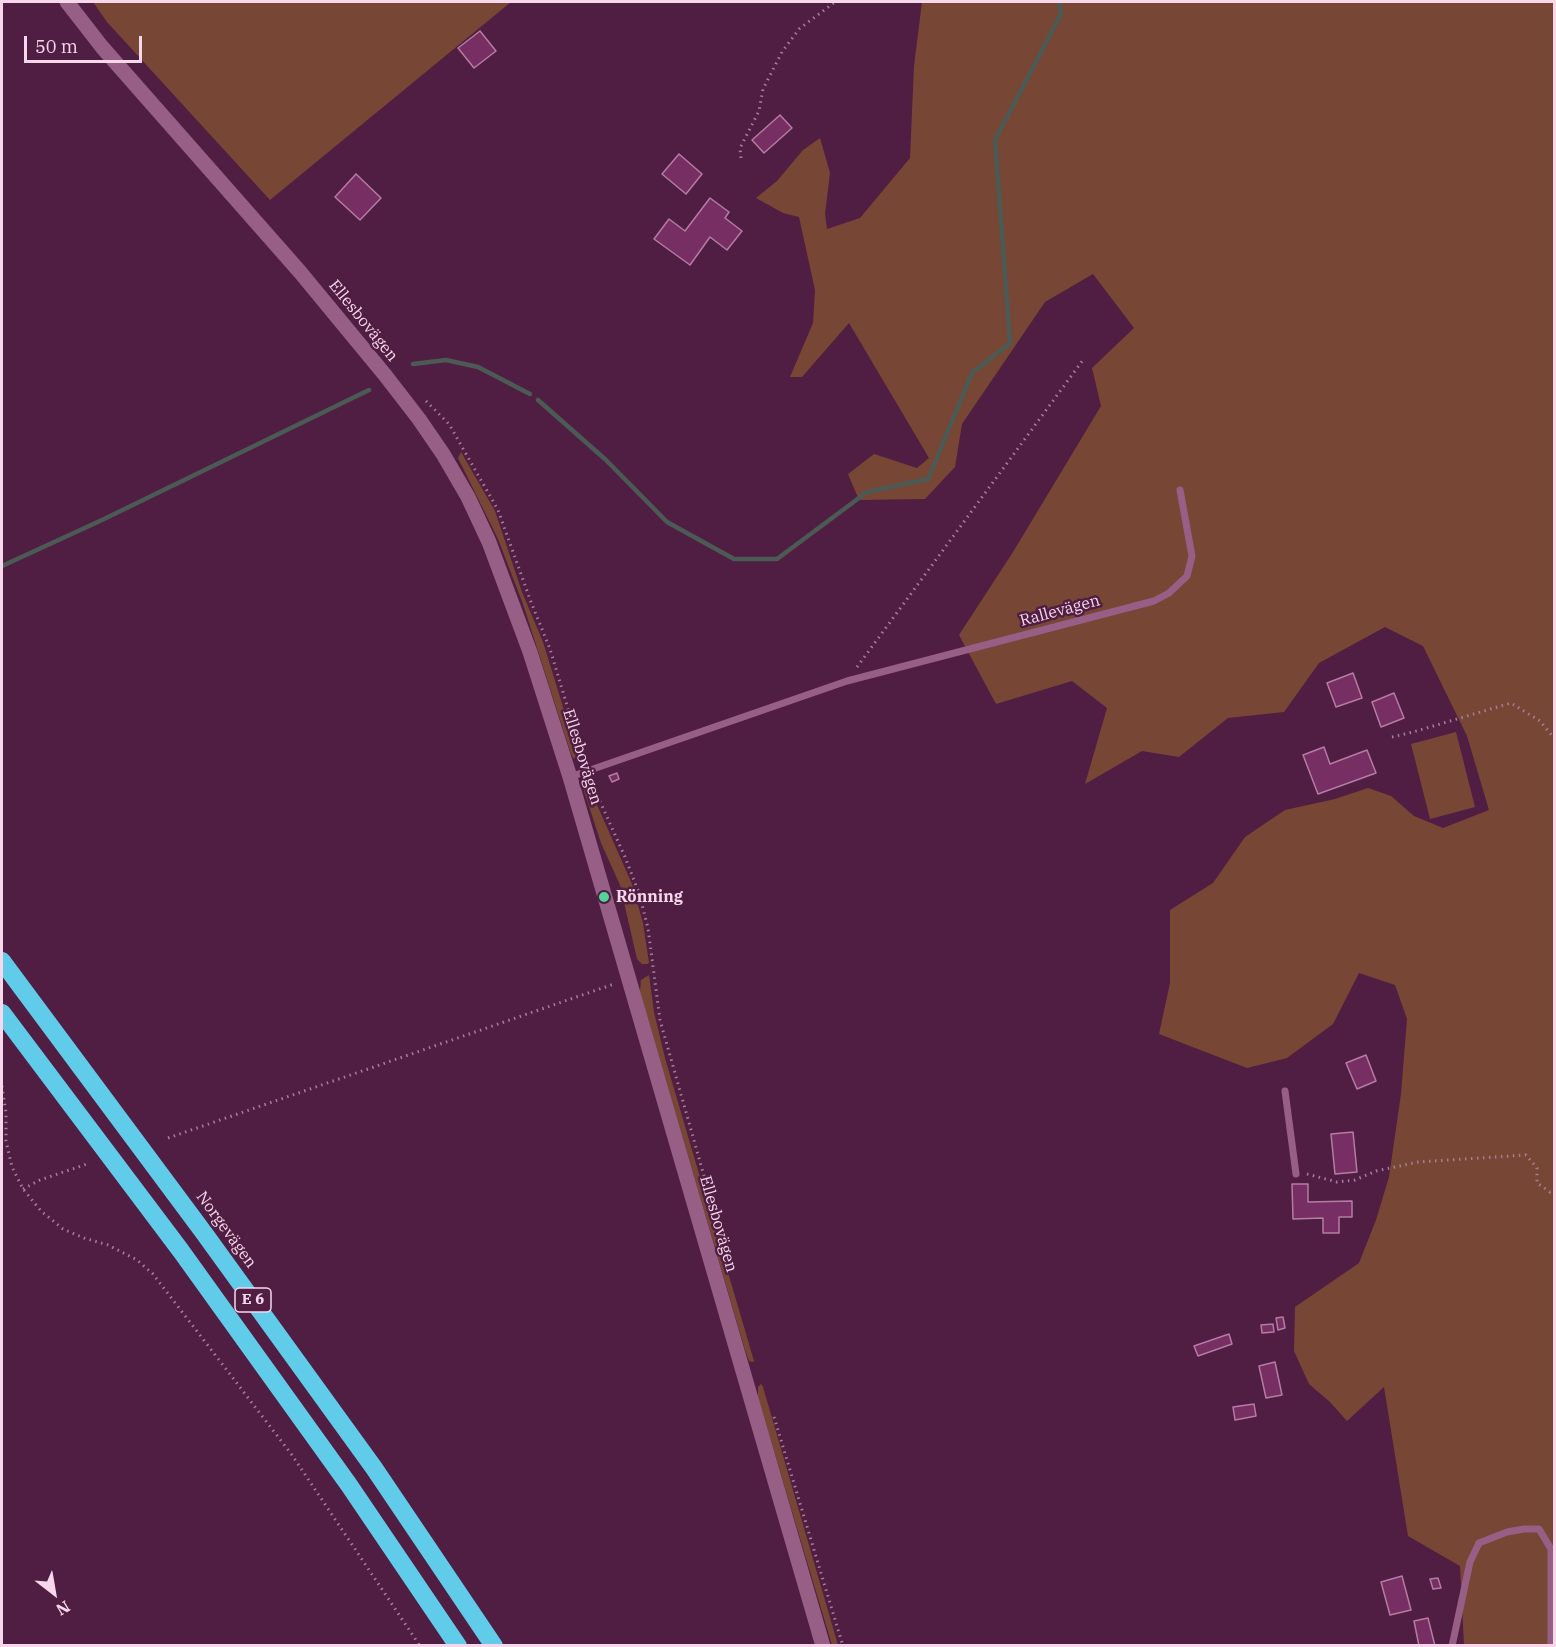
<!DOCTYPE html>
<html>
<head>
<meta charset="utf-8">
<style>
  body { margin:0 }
  #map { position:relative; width:1556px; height:1647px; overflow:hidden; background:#501e42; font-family:"IBM Plex Serif",serif }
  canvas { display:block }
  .frame { position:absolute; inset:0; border:3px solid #f7d7eb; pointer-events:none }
  .north { position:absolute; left:24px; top:1563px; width:60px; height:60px; -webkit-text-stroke:4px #501e42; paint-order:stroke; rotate:149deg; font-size:16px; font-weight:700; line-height:24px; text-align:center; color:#f7d7eb }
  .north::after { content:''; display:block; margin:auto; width:21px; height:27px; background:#f7d7eb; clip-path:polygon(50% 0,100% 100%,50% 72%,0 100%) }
  .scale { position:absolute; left:24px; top:36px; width:118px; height:27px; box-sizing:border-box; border:3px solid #f7d7eb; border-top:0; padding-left:8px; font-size:18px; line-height:21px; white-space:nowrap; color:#f7d7eb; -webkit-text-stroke:4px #501e42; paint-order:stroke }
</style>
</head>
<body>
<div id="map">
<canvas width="1556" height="1647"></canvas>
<div class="frame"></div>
<div class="north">N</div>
<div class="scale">50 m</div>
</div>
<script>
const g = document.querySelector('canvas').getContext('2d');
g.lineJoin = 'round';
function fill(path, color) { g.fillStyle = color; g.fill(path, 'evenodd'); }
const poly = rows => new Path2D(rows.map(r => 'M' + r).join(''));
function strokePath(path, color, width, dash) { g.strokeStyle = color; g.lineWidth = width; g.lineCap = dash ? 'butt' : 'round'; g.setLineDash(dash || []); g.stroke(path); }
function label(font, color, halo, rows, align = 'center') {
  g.font = font + ' "IBM Plex Serif",serif'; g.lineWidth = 5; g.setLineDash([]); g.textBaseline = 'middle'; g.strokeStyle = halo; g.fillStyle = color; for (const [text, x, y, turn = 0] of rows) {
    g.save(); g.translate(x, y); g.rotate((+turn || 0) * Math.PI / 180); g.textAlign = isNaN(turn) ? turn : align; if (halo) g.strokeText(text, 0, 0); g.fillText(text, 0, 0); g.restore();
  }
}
const green = poly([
  [93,2,511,2,270,200,107,22],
  [922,2,1554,2,1554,1645,1464,1645,1460,1566,1408,1536,1384,1387,1347,1421,1330,1402,1309,1384,1294,1351,1295,1307,1359,1263,1376,1220,1389,1177,1401,1094,1407,1019,1395,985,1359,973,1333,1024,1287,1058,1247,1068,1159,1034,1170,983,1170,910,1213,883,1245,837,1285,810,1335,799,1368,788,1391,796,1414,816,1443,828,1489,810,1467,736,1423,646,1385,627,1319,663,1284,712,1228,718,1179,757,1142,751,1085,784,1107,708,1072,681,996,704,959,635,1013,552,1101,406,1092,368,1134,328,1093,274,1045,302,962,424,955,467,925,499,859,500,848,474,874,454,917,468,929,458,849,323,802,377,790,377,813,323,815,290,799,217,783,213,756,198,777,181,803,150,820,138,830,173,825,214,827,229,860,218,910,158,914,66],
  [461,452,495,511,522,592,543,642,577,752,576,759,573,758,571,754,523,604,498,539,458,458],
  [1456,732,1475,807,1430,819,1411,744],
  [585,785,588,786,591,791,632,884,643,923,649,963,647,964,642,964,637,959,620,885,601,843,583,788],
  [649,975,654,1012,665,1058,754,1361,753,1362,749,1361,745,1350,640,992,641,980],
  [761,1384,763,1387,838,1645,832,1645,779,1468,758,1397,758,1387]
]);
const stream = poly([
  [413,364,446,360,478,367,530,394],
  [538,400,606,460,667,522,734,559,777,559,867,492,928,479,972,373,1010,343,995,140,1061,14,1059,2],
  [2,566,102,520,369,390]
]);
const building = poly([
  [480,31,496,51,474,68,458,48,480,31],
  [780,115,792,128,764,153,752,140,780,115],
  [679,154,702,174,686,194,662,174,679,154],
  [356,174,381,198,360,220,335,197,356,174],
  [710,198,729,212,725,218,742,231,727,250,710,237,690,265,654,239,669,219,685,231,710,198],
  [1353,673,1362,698,1336,707,1327,683,1353,673],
  [1394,693,1404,718,1381,727,1372,702,1394,693],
  [1324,747,1330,764,1367,750,1376,773,1318,794,1303,755,1324,747],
  [617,773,619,779,612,782,609,776,617,773],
  [1366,1055,1376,1081,1357,1089,1346,1063,1366,1055],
  [1353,1132,1357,1172,1335,1174,1331,1134,1353,1132],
  [1292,1184,1308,1184,1308,1202,1352,1201,1352,1217,1339,1217,1339,1233,1323,1233,1323,1218,1293,1219,1292,1184],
  [1283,1317,1285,1328,1278,1330,1276,1318,1283,1317],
  [1273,1324,1274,1332,1262,1333,1261,1325,1273,1324],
  [1229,1334,1232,1344,1198,1356,1194,1346,1229,1334],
  [1275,1362,1282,1395,1266,1398,1259,1366,1275,1362],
  [1254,1404,1256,1416,1235,1420,1233,1407,1254,1404],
  [1402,1576,1411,1610,1390,1615,1381,1582,1402,1576],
  [1438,1578,1441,1588,1433,1589,1430,1579,1438,1578],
  [1428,1618,1435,1646,1419,1646,1414,1621,1428,1618]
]);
const path = poly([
  [741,158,740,148,759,111,763,89,782,52,799,29,835,2],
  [426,401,449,424,498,510,531,602,550,649,584,762],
  [857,667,1083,360],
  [1392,737,1413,732,1511,703,1540,721,1554,738],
  [590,779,625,857,639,893,648,928,660,1020,706,1183],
  [2,1086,6,1113,6,1141,12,1167,23,1189,41,1211,63,1229,84,1238,108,1245,137,1260,153,1274,292,1455,420,1646],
  [168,1138,614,984],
  [1307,1174,1337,1182,1355,1180,1376,1171,1418,1162,1526,1155,1537,1168,1537,1183,1550,1192,1554,1190],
  [23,1189,40,1180,87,1164],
  [774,1417,843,1646]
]);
const lane = poly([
  [570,777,847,681,1154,601,1169,593,1187,576,1192,556,1180,490],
  [1285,1091,1296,1174],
  [1452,1646,1470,1562,1479,1543,1507,1532,1524,1529,1539,1529,1551,1549,1551,1646]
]);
const secondary = poly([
  [67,2,102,47,300,272,385,375,419,419,443,454,468,497,489,542,530,652,570,777,823,1646]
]);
const highway = poly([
  [2,961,204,1233,374,1468,494,1646],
  [2,1013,181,1251,349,1485,458,1646]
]);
const markers = [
  [604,897,6,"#53d396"]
];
const shields = [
  [253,1300,36]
];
const shieldNames = [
  ["E 6",253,1300]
];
const streetNames = [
  ["Ellesbovägen",363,321,51],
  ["Rallevägen",1060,611,-15],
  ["Ellesbovägen",582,757,73],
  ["Ellesbovägen",718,1224,74],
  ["Norgevägen",226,1230,54]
];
const poiNames = [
  ["Rönning",616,897]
];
fill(green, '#784635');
strokePath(stream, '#4c5a55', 4.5);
fill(building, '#762e63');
strokePath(building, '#b57ca3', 1.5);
strokePath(path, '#a67e99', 3, [1.5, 4.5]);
strokePath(lane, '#975f85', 7);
strokePath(secondary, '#975f85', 15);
strokePath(highway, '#61cbea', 18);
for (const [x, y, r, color] of markers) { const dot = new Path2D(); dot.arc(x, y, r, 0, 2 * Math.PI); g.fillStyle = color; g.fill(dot); strokePath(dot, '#501e42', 2); }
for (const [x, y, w] of shields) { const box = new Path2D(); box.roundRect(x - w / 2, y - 12, w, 24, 4.5); g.fillStyle = '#501e42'; g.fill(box); strokePath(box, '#f7d7eb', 1.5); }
label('bold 15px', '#f7d7eb', null, shieldNames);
label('16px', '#f7d7eb', '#501e42', streetNames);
label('bold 16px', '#f7d7eb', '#501e42', poiNames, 'left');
</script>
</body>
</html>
